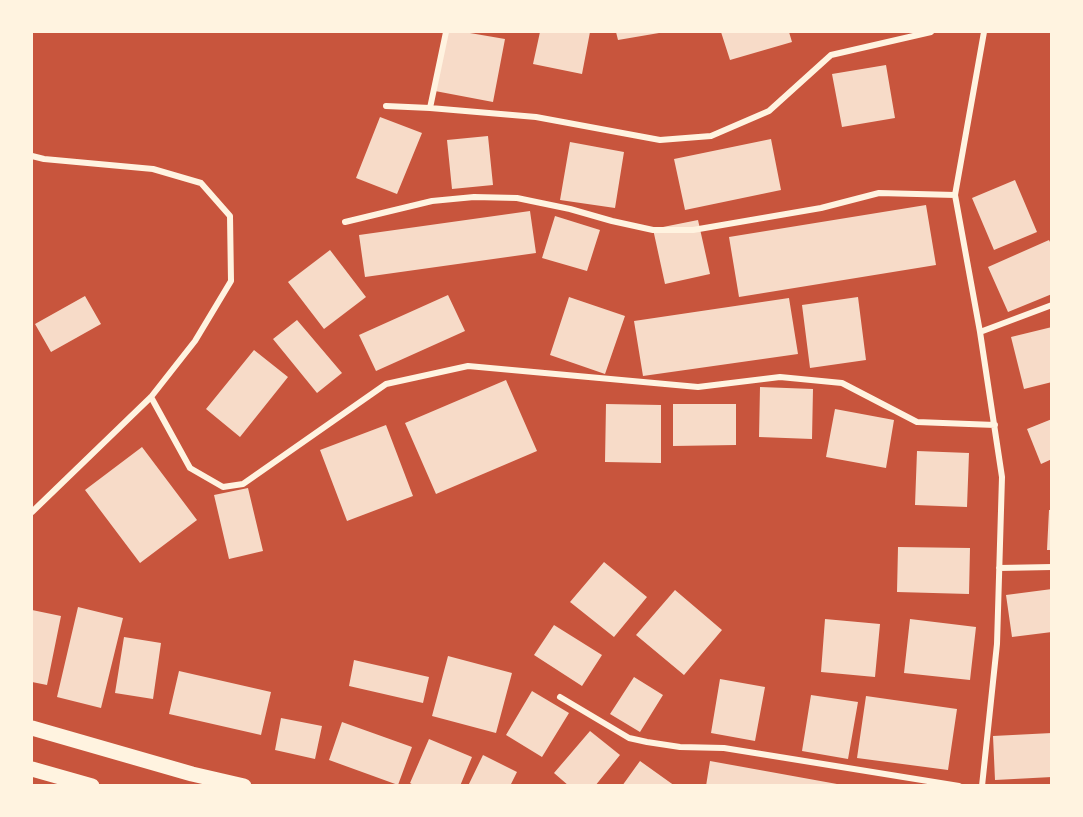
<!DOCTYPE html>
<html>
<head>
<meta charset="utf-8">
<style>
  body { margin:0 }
  #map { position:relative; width:1083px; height:817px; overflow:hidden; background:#c8553d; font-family:"Public Sans",sans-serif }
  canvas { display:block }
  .frame { position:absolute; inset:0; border:33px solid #fff3e0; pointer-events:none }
</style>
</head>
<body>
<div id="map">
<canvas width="1083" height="817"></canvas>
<div class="frame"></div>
</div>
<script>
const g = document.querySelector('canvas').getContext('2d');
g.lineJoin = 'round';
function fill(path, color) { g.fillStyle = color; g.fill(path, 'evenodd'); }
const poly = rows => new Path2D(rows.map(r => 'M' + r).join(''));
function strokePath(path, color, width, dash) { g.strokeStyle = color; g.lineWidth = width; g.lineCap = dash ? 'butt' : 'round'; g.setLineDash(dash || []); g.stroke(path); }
const building = poly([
  [446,32,464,32,505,39,493,102,435,91],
  [540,32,590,32,582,74,533,64],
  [616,32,659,32,659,33,618,40],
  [721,32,789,32,792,42,730,60],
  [886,65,895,118,842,127,832,74],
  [380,117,422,133,397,194,356,178],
  [488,136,493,185,452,189,447,140],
  [771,139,781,190,685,210,674,159],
  [570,142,624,152,615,208,560,200],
  [1015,180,1037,232,994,250,972,198],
  [926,205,936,265,739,297,729,237],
  [530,211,536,253,365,277,359,235],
  [555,216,600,230,587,271,542,258],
  [698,220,710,274,665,284,653,229],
  [1049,240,1052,246,1052,294,1008,312,988,267],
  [330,250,366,297,324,329,288,282],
  [448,295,465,331,376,371,359,335],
  [85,296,101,324,51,352,35,324],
  [569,297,625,316,605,374,550,355],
  [858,297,866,360,810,368,802,305],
  [789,298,798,354,643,376,634,321],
  [297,320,342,373,317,393,273,339],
  [1052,327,1052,382,1024,389,1011,337],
  [254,350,288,377,240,437,206,409],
  [506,380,537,451,436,494,405,423],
  [760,387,813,389,812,439,759,437],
  [606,404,661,405,661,463,605,462],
  [673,404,736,404,736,445,673,446],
  [835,409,894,420,886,468,826,457],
  [1052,419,1052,459,1041,464,1027,429],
  [386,425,413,496,347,521,320,450],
  [142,447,197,520,140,563,85,490],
  [917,451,969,453,967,507,915,505],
  [248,488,263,551,229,559,214,495],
  [1049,510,1052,510,1052,550,1047,550],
  [898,547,970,548,969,594,897,592],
  [604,562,647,597,614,637,570,602],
  [1052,589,1052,632,1012,637,1006,595],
  [675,590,722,630,684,675,636,635],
  [78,607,123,618,101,708,57,697],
  [32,610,61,616,47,685,32,682],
  [825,619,880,624,875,677,821,672],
  [910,619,976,627,970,680,904,673],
  [554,625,602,655,582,686,534,655],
  [124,637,161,643,153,699,115,693],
  [448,656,512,673,496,733,432,716],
  [354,660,429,677,423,703,349,686],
  [179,671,271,692,261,735,169,714],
  [634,677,663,695,640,732,610,714],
  [720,679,765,687,755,741,711,733],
  [532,691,569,713,542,757,506,735],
  [811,695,858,702,848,759,802,751],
  [866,696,957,709,948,770,857,758],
  [281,718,322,726,315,759,275,750],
  [342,722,412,747,398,785,329,760],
  [590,731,620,755,595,786,569,786,554,773],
  [1052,733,1052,777,995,780,993,736],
  [429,739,472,757,460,786,415,786,410,783],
  [483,755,517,772,510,786,468,786],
  [640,761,675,786,622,786],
  [710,761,837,784,837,786,706,786]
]);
const minor = poly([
  [386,106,430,108,536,117,660,140,711,136,769,111,831,55,931,32],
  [430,108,446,32],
  [32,156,44,159,153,169,201,183,230,216,231,281,195,341,151,397,32,512],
  [345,222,432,201,474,197,517,198,570,209,612,221,653,230,693,230,821,208,879,193,955,195],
  [980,332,1052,305],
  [151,397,190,468,223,487,243,484,386,384,468,366,698,387,780,377,842,383,917,422,995,425],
  [999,568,1052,567],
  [560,697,629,738,647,742,680,747,724,748,959,786],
  [982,786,997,644,1002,477,980,332,955,195,984,32]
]);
const primary = poly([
  [32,728,192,774,244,786],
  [32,769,92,786]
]);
fill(building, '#f7dbc8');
strokePath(minor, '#fff3e0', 6);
strokePath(primary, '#fff3e0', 15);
</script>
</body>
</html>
